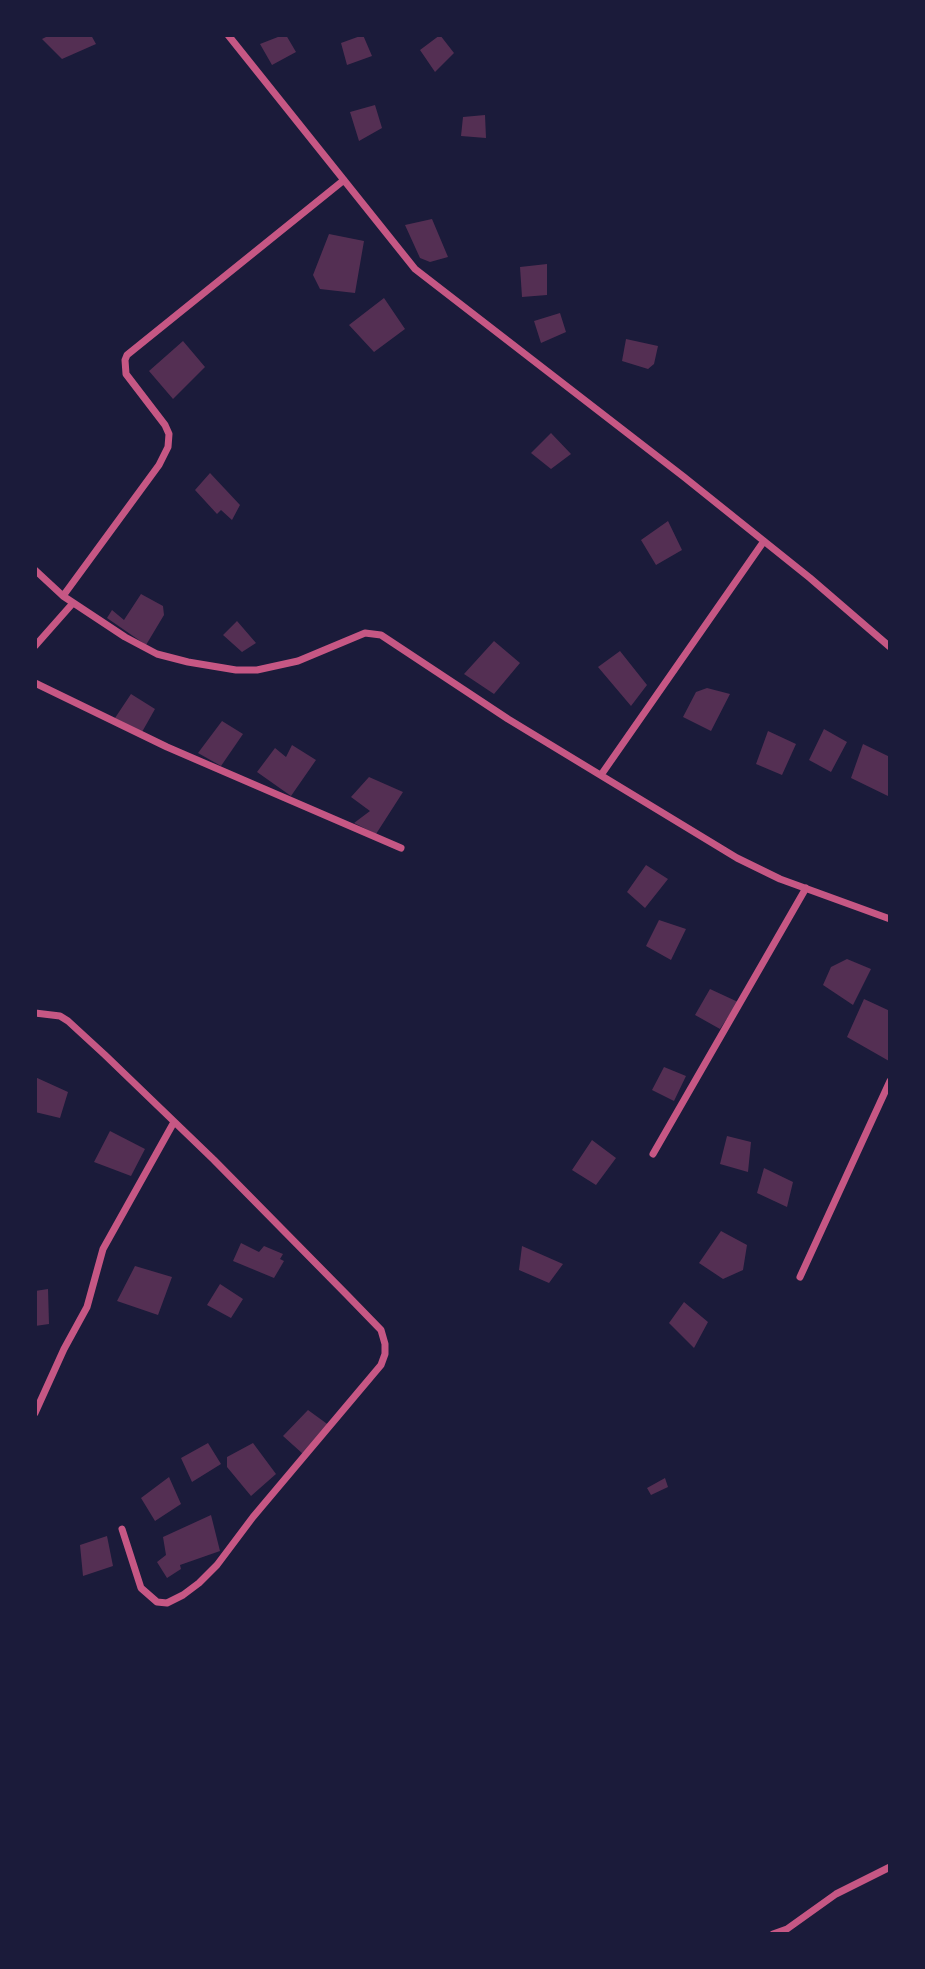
<!DOCTYPE html>
<html>
<head>
<meta charset="utf-8">
<style>
  body { margin:0 }
  #map { position:relative; width:925px; height:1969px; overflow:hidden; background:#1b1b3a; font-family:"Source Sans 3",sans-serif }
  canvas { display:block }
  .frame { position:absolute; inset:0; border:37px solid #1b1b3a; pointer-events:none }
</style>
</head>
<body>
<div id="map">
<canvas width="925" height="1969"></canvas>
<div class="frame"></div>
</div>
<script>
const g = document.querySelector('canvas').getContext('2d');
g.lineJoin = 'round';
function fill(path, color) { g.fillStyle = color; g.fill(path, 'evenodd'); }
const poly = rows => new Path2D(rows.map(r => 'M' + r).join(''));
function strokePath(path, color, width, dash) { g.strokeStyle = color; g.lineWidth = width; g.lineCap = dash ? 'butt' : 'round'; g.setLineDash(dash || []); g.stroke(path); }
const building = poly([
  [50,35,91,35,96,44,62,59,42,39],
  [283,35,286,35,296,52,272,65,260,44],
  [363,35,372,56,347,65,341,43],
  [440,35,454,53,435,72,420,50],
  [375,105,382,128,359,141,350,112],
  [485,115,486,138,461,136,463,117],
  [432,219,448,257,430,262,420,258,405,225],
  [329,234,364,241,355,293,320,289,313,275],
  [547,264,547,295,522,297,520,267],
  [384,298,405,329,374,352,349,325],
  [560,313,566,332,541,343,534,321],
  [626,339,658,346,654,364,648,369,622,361],
  [183,341,205,367,173,399,149,371],
  [551,433,571,454,551,469,531,453],
  [210,473,240,505,232,520,221,510,217,514,195,490],
  [668,521,682,550,656,565,641,540],
  [141,594,163,606,164,615,146,645,107,618,112,610,124,620],
  [237,621,256,643,242,652,223,635],
  [494,641,520,663,494,694,464,674],
  [620,651,647,685,631,706,598,667],
  [707,688,730,694,711,731,683,717,696,692],
  [131,694,155,709,142,732,115,718],
  [222,721,243,734,221,766,198,753],
  [824,729,847,742,831,772,809,760],
  [768,731,796,744,782,775,756,764],
  [863,744,890,757,890,797,851,778],
  [292,745,316,760,291,796,257,772,275,748,286,757],
  [369,777,403,792,376,834,354,823,370,811,351,797],
  [646,865,668,879,645,908,627,892],
  [659,920,686,929,671,960,646,946],
  [847,959,871,969,853,1005,823,985,831,967],
  [710,989,738,1002,720,1029,695,1015],
  [864,999,890,1011,889,1061,847,1037],
  [664,1067,686,1076,674,1101,652,1090],
  [35,1077,68,1092,60,1118,35,1112],
  [110,1131,145,1149,131,1176,94,1162],
  [727,1136,751,1142,748,1172,720,1164],
  [592,1140,616,1158,596,1185,572,1170],
  [764,1168,793,1182,787,1207,757,1193],
  [721,1231,747,1245,743,1270,723,1279,699,1263],
  [241,1243,259,1252,264,1246,283,1254,280,1259,284,1261,274,1278,233,1261],
  [522,1246,563,1264,549,1283,519,1270],
  [135,1266,172,1277,158,1315,117,1301],
  [220,1284,243,1299,231,1318,207,1305],
  [48,1289,49,1324,35,1326,35,1291],
  [684,1302,708,1322,694,1348,669,1323],
  [308,1410,330,1426,303,1454,283,1436],
  [208,1443,221,1464,192,1482,181,1458],
  [253,1443,276,1474,251,1496,227,1467,227,1457],
  [169,1477,181,1504,155,1521,141,1498],
  [665,1478,668,1487,651,1495,647,1488],
  [211,1515,220,1551,180,1565,181,1569,167,1578,157,1562,166,1555,163,1537],
  [107,1536,113,1566,83,1576,80,1545]
]);
const minor = poly([
  [228,35,415,269,684,477,810,578,890,647],
  [35,570,63,596,125,637,157,654,188,662,236,670,257,670,298,661,365,633,381,635,508,719,737,858,780,879,890,919],
  [63,596,159,465,168,447,169,434,165,425,126,374,125,360,127,355,344,180],
  [35,646,73,603],
  [35,683,167,747,401,848],
  [601,775,764,541],
  [35,1013,60,1016,68,1021,105,1055,214,1160,348,1296,381,1330,385,1344,385,1354,381,1365,253,1517,217,1565,199,1583,183,1595,167,1603,157,1602,141,1588,122,1529],
  [653,1154,806,888],
  [800,1277,890,1081],
  [35,1413,64,1349,87,1307,103,1249,174,1122],
  [773,1934,787,1929,836,1894,890,1867]
]);
fill(building, '#542f53');
strokePath(minor, '#c65784', 7);
</script>
</body>
</html>
